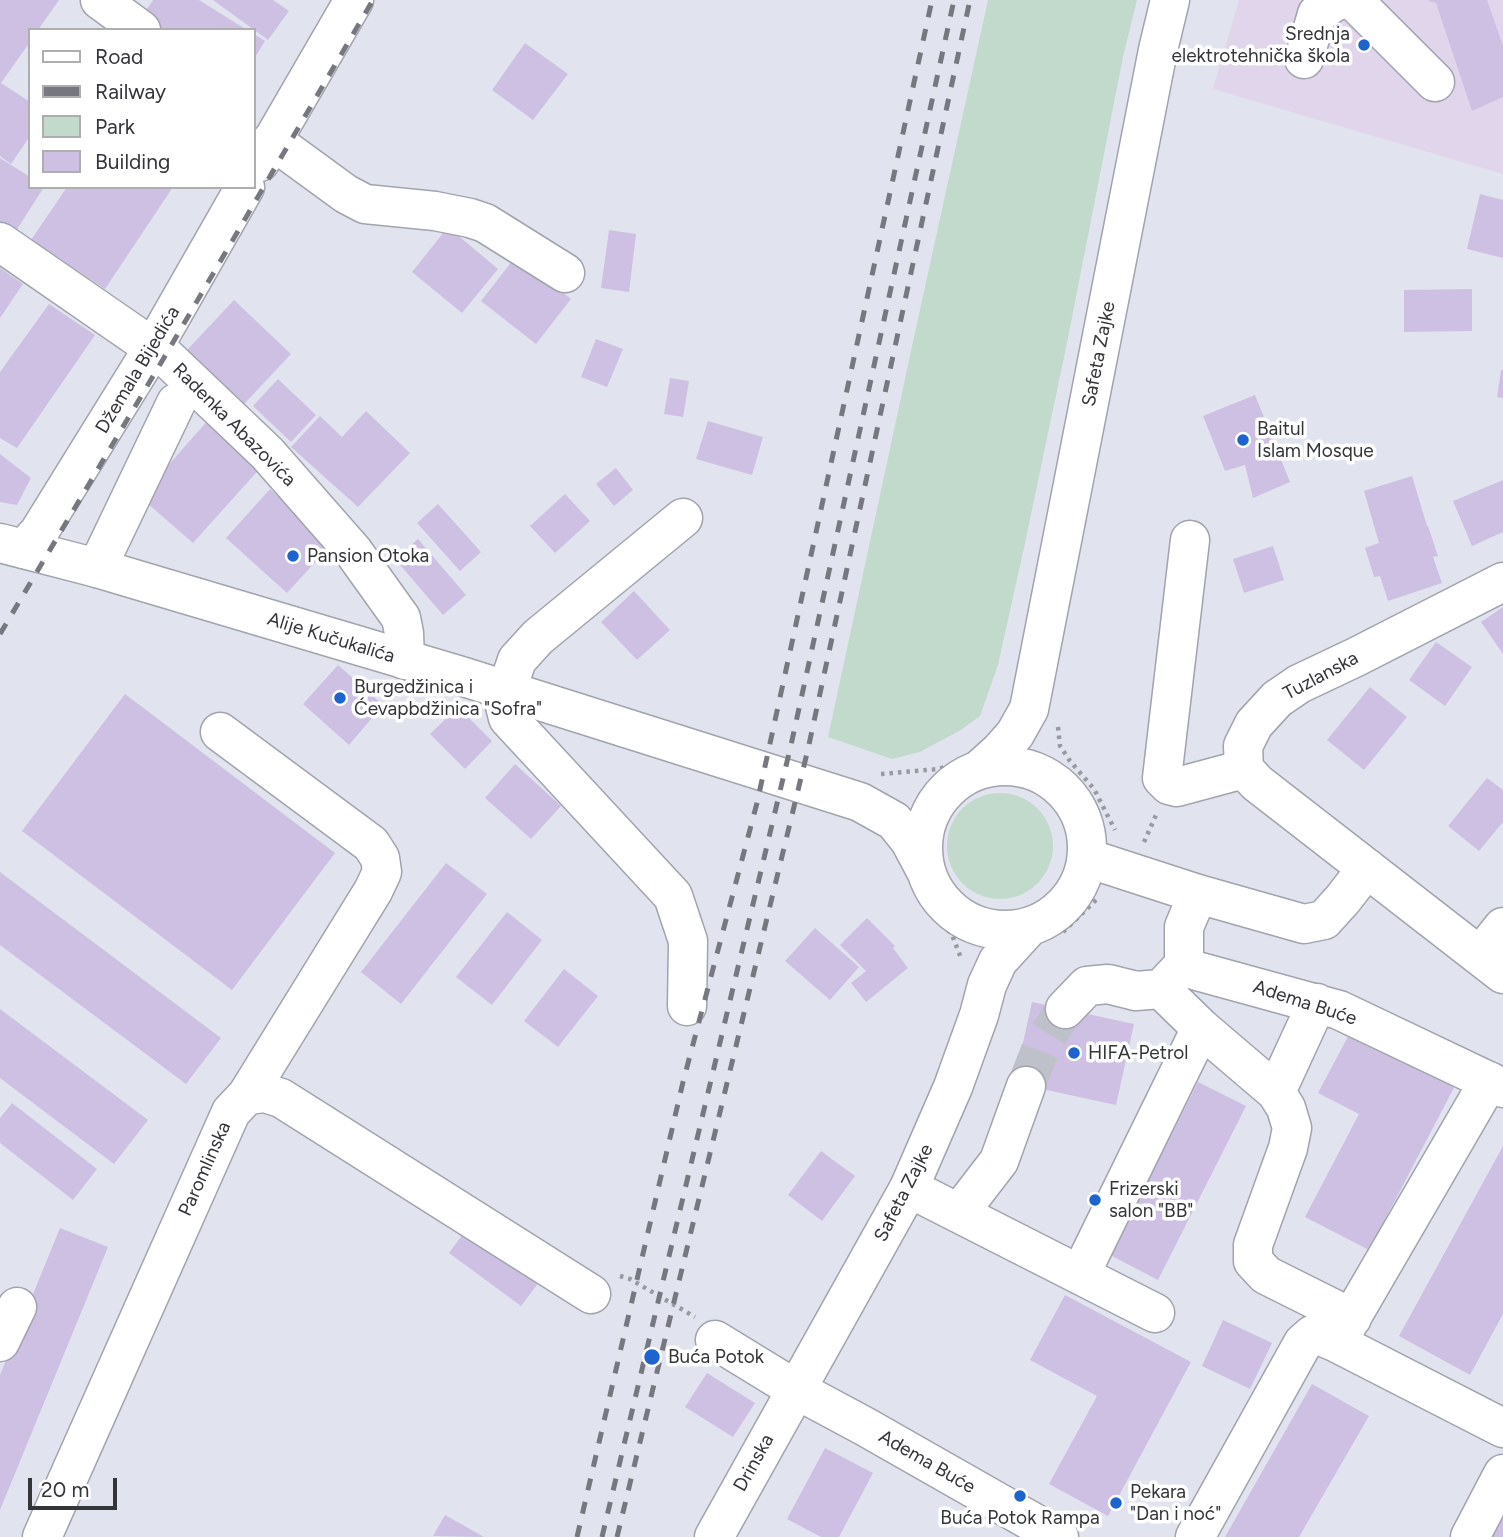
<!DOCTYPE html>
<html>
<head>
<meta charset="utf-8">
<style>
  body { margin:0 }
  #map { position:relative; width:1503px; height:1537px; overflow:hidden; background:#e1e4ee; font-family:Figtree,sans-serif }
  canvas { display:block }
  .legend { position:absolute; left:28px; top:28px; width:228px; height:161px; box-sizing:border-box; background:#fff; border:2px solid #aeaeb0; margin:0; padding:9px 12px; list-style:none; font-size:21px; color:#343539 }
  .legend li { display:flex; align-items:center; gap:14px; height:35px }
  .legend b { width:35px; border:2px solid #aeaeb0 }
  .scale { position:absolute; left:28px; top:1478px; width:89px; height:32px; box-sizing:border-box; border:4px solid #343539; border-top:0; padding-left:9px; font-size:21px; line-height:24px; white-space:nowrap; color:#343539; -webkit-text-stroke:5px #fff; paint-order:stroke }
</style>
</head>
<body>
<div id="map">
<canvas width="1503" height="1537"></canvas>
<ul class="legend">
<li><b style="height:9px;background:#fff"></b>Road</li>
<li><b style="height:9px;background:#77787f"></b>Railway</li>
<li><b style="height:19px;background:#c2dacb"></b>Park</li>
<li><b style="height:19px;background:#cec0e3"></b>Building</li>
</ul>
<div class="scale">20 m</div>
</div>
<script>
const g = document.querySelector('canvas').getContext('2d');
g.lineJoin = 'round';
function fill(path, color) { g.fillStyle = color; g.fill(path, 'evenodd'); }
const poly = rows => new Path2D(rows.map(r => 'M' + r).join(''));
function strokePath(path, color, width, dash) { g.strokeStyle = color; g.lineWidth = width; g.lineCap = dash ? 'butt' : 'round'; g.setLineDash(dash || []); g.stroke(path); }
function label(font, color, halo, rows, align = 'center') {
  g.font = font + ' Figtree,sans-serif'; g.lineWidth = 7; g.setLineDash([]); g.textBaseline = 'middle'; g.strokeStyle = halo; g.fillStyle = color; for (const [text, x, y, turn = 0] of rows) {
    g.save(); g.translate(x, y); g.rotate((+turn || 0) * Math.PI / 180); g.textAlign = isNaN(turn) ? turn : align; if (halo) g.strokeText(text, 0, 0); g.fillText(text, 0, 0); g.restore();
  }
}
const education = poly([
  [1239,0,1503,0,1503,174,1213,89]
]);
const green = poly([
  [988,0,1137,0,1123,57,1067,343,1025,543,998,665,980,716,961,730,920,752,892,759,828,737,914,337],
  '947 846a53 53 0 1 1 106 0a53 53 0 1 1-106 0Z'
]);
const building = poly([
  [0,0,59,0,38,30,30,30,30,42,1,83,30,102,30,136,11,164,0,156],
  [153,0,199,0,247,30,160,30,141,18],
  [213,0,273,0,289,11,268,40],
  [1429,0,1487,0,1503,46,1503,97,1472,111,1436,3,1429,1],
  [254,34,265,41,254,59],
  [525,43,568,74,533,120,492,90],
  [0,158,30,177,30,187,44,187,14,234,0,226],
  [67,187,173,187,105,289,31,240],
  [1480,194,1503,200,1503,258,1467,249],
  [448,227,498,269,462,313,412,272],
  [609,230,636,234,629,292,601,288],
  [516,256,571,299,536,344,481,301],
  [0,268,23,284,0,318],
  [1472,289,1472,331,1404,332,1404,290],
  [234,300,291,354,244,404,187,350],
  [49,304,95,335,17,448,0,438,0,372],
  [596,339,623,349,607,387,581,377],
  [1501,370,1503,370,1503,398,1497,397],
  [670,378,689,381,683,417,664,414],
  [278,379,316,415,291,442,253,406],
  [1255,395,1290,482,1253,498,1245,465,1225,471,1203,416],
  [366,411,410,453,358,507,291,447,320,416,342,437],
  [210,418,263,465,193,543,140,497],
  [708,421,763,437,752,475,696,459],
  [0,454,31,478,17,505,0,502],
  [616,468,633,490,614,506,596,484],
  [1412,476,1427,526,1428,526,1438,556,1433,557,1442,583,1388,601,1380,576,1374,577,1365,548,1379,543,1364,491],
  [1503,480,1503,532,1472,546,1453,501],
  [270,489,331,545,287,593,226,538],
  [565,494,590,521,555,553,530,526],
  [438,504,481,552,460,571,417,523],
  [418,539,466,595,443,615,395,559],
  [1273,546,1284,580,1244,593,1233,559],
  [634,591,670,630,637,660,601,622],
  [1503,607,1503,654,1481,622],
  [1436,642,1472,667,1445,706,1409,680],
  [338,665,383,705,349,745,303,704],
  [1370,687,1407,717,1364,770,1327,740],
  [125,694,335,853,232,990,22,831],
  [458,707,492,741,465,769,430,734],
  [515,764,561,806,531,839,485,798],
  [1487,778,1503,790,1503,822,1479,851,1448,826],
  [446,863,487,894,401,1004,361,972],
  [0,872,221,1038,186,1084,0,945],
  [507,912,542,940,492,1005,456,977],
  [867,918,895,946,893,948,908,968,866,1002,851,983,866,971,840,945],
  [815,928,859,967,830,1000,785,961],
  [564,969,598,996,558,1047,524,1021],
  [1032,1002,1134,1024,1116,1105,1014,1083],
  [0,1009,148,1120,114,1164,0,1078],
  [1353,1027,1457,1082,1369,1250,1305,1217,1359,1114,1318,1093],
  [1198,1082,1246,1106,1158,1280,1110,1255],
  [12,1103,97,1169,73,1200,0,1143,0,1118],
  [1503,1146,1503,1314,1470,1375,1399,1336],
  [821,1151,855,1176,822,1221,788,1195],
  [473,1220,545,1274,521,1306,449,1253],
  [60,1228,108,1247,0,1510,0,1375],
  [1065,1295,1191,1362,1108,1516,1049,1484,1097,1396,1030,1360],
  [1223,1320,1272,1343,1250,1389,1202,1366],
  [707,1373,755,1403,733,1437,685,1407],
  [1312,1384,1369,1416,1299,1537,1225,1537],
  [825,1448,873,1473,839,1537,821,1537,787,1519],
  [1503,1500,1503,1537,1485,1537],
  [445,1515,484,1537,433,1536]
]);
const minorTunnel = poly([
  [1026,1086,1042,1045,1065,1009]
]);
const path = poly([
  [1058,727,1060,746,1070,761,1094,789,1115,830],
  [881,774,939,769,948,766],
  [1144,842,1156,815],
  [927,903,952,935,961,958],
  [1063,932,1099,897],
  [620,1276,630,1279,695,1317]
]);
const minor = poly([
  [100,0,141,30],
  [1353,0,1435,82],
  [1304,59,1317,14,1334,2,1341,0],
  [272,140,346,194,365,204,435,211,470,218,485,223,565,273],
  [260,162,354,0],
  [0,242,165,356,267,453,353,551,401,618,404,633,405,660],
  [683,518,538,637,517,660,507,690,505,706,508,718,673,896,688,941,687,1006],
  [1190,540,1162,778,1169,785,1177,787,1244,769],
  [24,549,39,532,153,348,245,187],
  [97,568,176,403],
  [1503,582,1356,657,1299,684,1277,699,1254,724,1243,746,1244,769,1257,783,1503,974],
  [220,732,371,844,380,858,382,872,373,891,247,1095],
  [1087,858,1198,894,1304,924,1324,920,1343,899,1367,868],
  [1198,894,1184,927,1184,965,1197,971,1339,1010,1503,1088],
  [1480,956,1503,927],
  [1317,1003,1276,1092,1286,1108,1292,1128,1288,1148,1253,1245,1253,1261,1266,1275,1352,1318],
  [1065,1009,1087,986,1108,984,1136,991,1161,989,1178,971],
  [1201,1028,1276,1092],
  [909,1188,1155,1313],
  [959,1213,999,1161,1026,1086],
  [1080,1275,1201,1028,1161,989],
  [1339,1339,1489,1081],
  [715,1340,795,1389,864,1426,1059,1537],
  [0,1342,17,1307],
  [42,1537,231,1112,247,1095,265,1093,281,1098,591,1294],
  [1195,1537,1303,1343,1312,1335,1323,1337,1337,1343,1503,1428],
  [1470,1537,1503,1474]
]);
const major = poly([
  [0,543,97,568,461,676,860,802,894,821,910,841,926,871],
  '923 848a82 82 0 1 1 164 0a82 82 0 1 1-164 0Z',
  [980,769,1000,751,1015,734,1029,709,1158,50,1170,0],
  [714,1537,909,1188,953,1087,979,1015,987,985,998,961,1029,927]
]);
const rail = poly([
  [0,634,165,356,373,0],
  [577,1537,683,1082,757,803,932,0],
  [602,1537,791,745,954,0],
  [617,1537,808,749,970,0]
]);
const markers = [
  [1364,45,7,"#1d64cf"],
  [1243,440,7,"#1d64cf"],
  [293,556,7,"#1d64cf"],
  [340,698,7,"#1d64cf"],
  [1074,1053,7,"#1d64cf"],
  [1095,1200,7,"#1d64cf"],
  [652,1357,9,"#1d64cf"],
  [1020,1496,7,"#1d64cf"],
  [1116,1503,7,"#1d64cf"]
];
const poiNames = [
  ["Srednja",1350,34,"right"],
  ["elektrotehnička škola",1350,56,"right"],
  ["Baitul",1257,429],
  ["Islam Mosque",1257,451],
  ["Pansion Otoka",307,556],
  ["Burgedžinica i",354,687],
  ["Ćevapbdžinica \"Sofra\"",354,709],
  ["HIFA-Petrol",1088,1053],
  ["Frizerski",1109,1189],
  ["salon \"BB\"",1109,1211],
  ["Buća Potok",668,1357],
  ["Pekara",1130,1492],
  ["\"Dan i noć\"",1130,1514],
  ["Buća Potok Rampa",1020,1518,"center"]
];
const streetNames = [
  ["Safeta Zajke",1099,354,-79],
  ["Džemala Bijedića",138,370,-59],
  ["Radenka Abazovića",234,425,45],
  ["Alije Kučukalića",331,638,17],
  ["Tuzlanska",1321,676,-28],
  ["Adema Buće",1305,1003,18],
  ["Paromlinska",205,1169,-66],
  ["Safeta Zajke",904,1193,-63],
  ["Adema Buće",927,1462,30],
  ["Drinska",754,1463,-61]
];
fill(education, '#e0d5ea');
fill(green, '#c2dacb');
fill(building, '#cec0e3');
strokePath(minorTunnel, '#bec1ca', 38, [38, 19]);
strokePath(minor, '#a1a3ad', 41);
strokePath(major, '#a1a3ad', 41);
strokePath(path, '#989aa1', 4.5, [3.5, 5]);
strokePath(minor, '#fff', 38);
strokePath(major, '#fff', 38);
strokePath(rail, '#77787f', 5, [12, 12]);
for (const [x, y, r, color] of markers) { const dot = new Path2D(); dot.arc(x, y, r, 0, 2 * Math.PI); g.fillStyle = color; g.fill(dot); strokePath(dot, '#fff', 2.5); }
label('19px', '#343539', '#fff', poiNames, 'left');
label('19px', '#343539', '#fff', streetNames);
</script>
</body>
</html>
